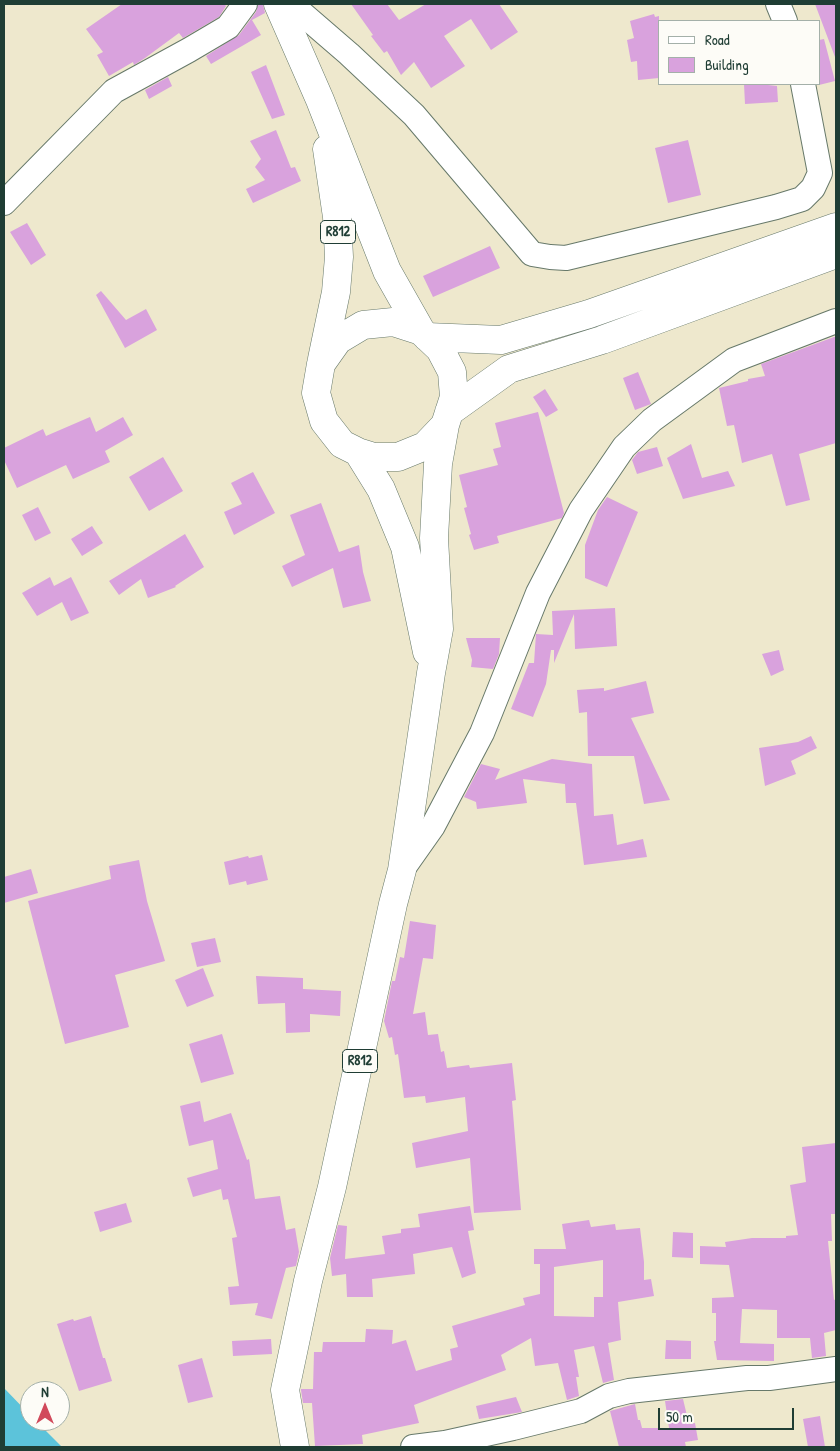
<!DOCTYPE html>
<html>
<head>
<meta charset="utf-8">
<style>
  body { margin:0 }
  #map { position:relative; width:840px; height:1451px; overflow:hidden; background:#eee8cd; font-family:"Patrick Hand",sans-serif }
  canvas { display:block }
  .frame { position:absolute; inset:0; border:5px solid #1f3d34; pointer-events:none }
  .legend { position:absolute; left:658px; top:20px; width:162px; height:65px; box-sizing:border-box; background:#fdfcf7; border:1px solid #a4b0a9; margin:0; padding:6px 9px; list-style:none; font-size:15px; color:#1f3d34 }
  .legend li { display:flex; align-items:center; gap:10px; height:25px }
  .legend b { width:25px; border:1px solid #a4b0a9 }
  .north { position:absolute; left:20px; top:1381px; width:50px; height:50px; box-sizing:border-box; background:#fdfcf7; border:1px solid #a4b0a9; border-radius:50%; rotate:0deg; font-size:14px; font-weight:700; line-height:20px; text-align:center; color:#1f3d34 }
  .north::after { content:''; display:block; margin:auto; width:18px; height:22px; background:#d1495b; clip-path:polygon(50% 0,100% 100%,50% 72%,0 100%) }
  .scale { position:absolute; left:658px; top:1408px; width:136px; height:22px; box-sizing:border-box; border:2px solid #1f3d34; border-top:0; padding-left:6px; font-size:15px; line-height:18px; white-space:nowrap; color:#1f3d34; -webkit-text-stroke:4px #fdfcf7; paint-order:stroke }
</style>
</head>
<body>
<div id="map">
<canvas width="840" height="1451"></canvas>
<div class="frame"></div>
<ul class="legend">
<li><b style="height:6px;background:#fff"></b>Road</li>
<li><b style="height:14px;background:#d9a2dd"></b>Building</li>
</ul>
<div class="north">N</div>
<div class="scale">50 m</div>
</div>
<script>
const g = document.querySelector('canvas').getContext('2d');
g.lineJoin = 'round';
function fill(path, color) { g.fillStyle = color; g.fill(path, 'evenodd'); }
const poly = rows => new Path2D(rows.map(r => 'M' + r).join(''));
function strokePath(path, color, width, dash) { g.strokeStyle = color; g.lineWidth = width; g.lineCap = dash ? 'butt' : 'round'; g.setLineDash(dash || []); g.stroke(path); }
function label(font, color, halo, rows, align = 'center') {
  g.font = font + ' "Patrick Hand",sans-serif'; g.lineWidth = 4; g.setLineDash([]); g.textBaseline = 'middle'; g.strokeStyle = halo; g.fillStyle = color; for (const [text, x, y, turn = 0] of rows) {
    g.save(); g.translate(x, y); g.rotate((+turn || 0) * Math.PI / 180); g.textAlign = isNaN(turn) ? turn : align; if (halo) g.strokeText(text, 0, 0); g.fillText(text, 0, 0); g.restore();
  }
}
const water = poly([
  [4,1388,30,1415,30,1421,36,1421,62,1447,4,1447]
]);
const building = poly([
  [122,4,224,4,226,6,219,17,183,38,179,33,145,58,134,65,133,62,109,76,97,55,103,52,86,29],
  [258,4,263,4,265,13,252,20,261,35,211,64,206,56,239,35,256,12],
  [351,4,387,4,399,20,426,4,499,4,518,32,491,50,471,19,444,36,465,66,431,88,414,62,401,75,387,51,384,53,371,36,373,35],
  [815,4,836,4,836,57,835,57],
  [654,14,655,17,659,16,659,78,638,80,637,61,631,62,627,40,634,38,630,21],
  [824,39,835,81,819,85,819,40],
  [266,65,285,115,272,119,251,72],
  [168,77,172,86,149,99,145,90],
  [744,84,768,84,768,85,777,86,778,102,745,104],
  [276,130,291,168,295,167,301,181,253,203,246,189,265,180,255,167,261,159,250,141],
  [688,140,701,195,668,203,655,148],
  [27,223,46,255,31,265,10,232],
  [490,246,500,268,433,297,423,276],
  [101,291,126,320,146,309,157,330,125,348,96,295],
  [834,337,836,337,836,443,799,454,810,500,786,506,772,454,742,463,734,425,727,426,719,388,748,381,748,379,765,376,761,364],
  [638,372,651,404,635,410,623,378],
  [545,389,558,410,546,417,533,397],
  [538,412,564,513,562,518,497,536,499,543,474,550,469,535,471,534,464,508,467,507,459,475,498,465,493,449,501,447,495,423],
  [90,417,96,432,123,417,133,435,105,451,110,462,73,479,66,465,17,488,4,460,4,448,43,429,46,436],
  [691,444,702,478,728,471,735,486,683,499,667,458],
  [657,447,663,466,637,474,632,460,638,452],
  [163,457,183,491,149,511,129,477],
  [253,472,275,513,234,535,224,512,242,504,231,483],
  [607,497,638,512,607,587,585,578,585,545,598,510],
  [321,503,339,552,359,545,363,572,371,601,343,608,333,568,292,587,282,566,305,555,290,515],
  [38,507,51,533,35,541,22,515],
  [92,526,103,543,82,556,71,539],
  [185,534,204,567,175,586,176,587,148,598,141,579,119,595,109,581],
  [50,577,54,586,71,577,89,613,71,621,62,602,37,616,22,593],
  [615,608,617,646,575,649,574,614,554,663,554,650,551,650,546,684,533,717,511,709,529,663,534,663,536,634,553,635,552,611],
  [466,638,500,638,499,654,493,669,471,667,472,660],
  [779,650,784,670,771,676,762,654],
  [646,681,654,713,631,718,670,800,644,804,634,756,588,756,587,712,579,713,577,690,604,688,604,691],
  [811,736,817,748,791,761,796,774,765,786,759,748,798,742],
  [552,759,592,764,594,816,613,814,617,845,643,839,647,857,584,865,576,803,566,803,565,784,523,779,527,803,477,809,476,802,464,797,481,764,500,769,495,780],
  [262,855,268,880,247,885,246,881,229,885,224,862,248,856,249,858],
  [139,860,147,901,165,961,115,975,129,1027,65,1044,28,901,111,879,109,866],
  [31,869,38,893,4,903,4,877],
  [410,921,436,925,433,959,423,958,413,1014,425,1012,428,1035,438,1034,441,1052,444,1051,447,1068,469,1065,470,1068,512,1063,516,1100,512,1101,521,1210,474,1213,470,1158,416,1168,412,1143,468,1131,465,1097,426,1103,425,1096,404,1098,398,1054,395,1055,392,1037,389,1038,384,1021,392,981,395,981,400,957,404,958],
  [215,938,221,962,197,967,191,943],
  [203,968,214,996,187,1007,175,980],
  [256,976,303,978,303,989,341,991,340,1016,310,1014,310,1032,286,1033,285,1003,258,1004],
  [222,1034,234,1074,201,1083,189,1044],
  [200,1101,204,1122,231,1113,247,1160,249,1159,255,1199,280,1196,286,1230,295,1228,299,1252,296,1266,286,1268,272,1319,255,1315,258,1303,230,1305,228,1287,239,1286,232,1238,237,1237,228,1199,223,1200,221,1189,193,1197,187,1178,218,1169,213,1140,189,1146,180,1106],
  [836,1143,836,1214,831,1214,832,1241,828,1241,834,1300,836,1299,836,1330,824,1333,826,1356,812,1358,810,1338,777,1338,777,1310,742,1309,740,1343,774,1344,774,1361,717,1360,714,1341,716,1341,716,1313,712,1313,712,1298,734,1297,729,1265,700,1264,700,1246,726,1247,725,1242,752,1238,786,1238,786,1236,798,1235,790,1185,806,1182,802,1147],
  [126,1203,132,1222,100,1232,94,1212],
  [470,1206,474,1230,468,1231,476,1273,462,1278,452,1247,413,1254,415,1274,372,1279,373,1297,347,1297,346,1274,332,1276,330,1258,338,1225,347,1226,345,1259,385,1254,382,1236,401,1233,401,1229,420,1227,418,1214],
  [589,1220,591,1227,615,1224,616,1230,640,1228,644,1262,644,1280,651,1279,654,1296,618,1302,621,1340,608,1343,614,1380,603,1383,594,1346,574,1350,579,1377,576,1377,579,1396,567,1400,558,1363,535,1366,531,1338,501,1355,506,1370,414,1405,419,1423,362,1435,363,1444,315,1446,312,1403,303,1403,301,1390,301,1389,313,1389,314,1352,322,1352,323,1342,365,1342,366,1329,393,1330,392,1344,406,1340,416,1371,452,1360,450,1349,458,1347,452,1326,525,1305,523,1298,540,1294,540,1264,534,1264,534,1249,566,1249,562,1224],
  [603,1260,603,1297,594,1297,594,1317,554,1316,554,1267],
  [673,1232,693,1233,693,1258,672,1257],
  [91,1316,103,1358,105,1358,112,1381,79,1391,57,1324,73,1319,74,1321],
  [271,1339,272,1354,233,1356,232,1341],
  [666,1340,691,1341,691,1359,665,1359],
  [202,1358,213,1397,188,1403,178,1365],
  [516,1397,522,1412,479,1419,476,1406],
  [683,1399,689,1424,695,1423,698,1440,685,1442,686,1447,619,1447,610,1411,635,1404,638,1420,640,1420,642,1428,669,1428,665,1401],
  [820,1416,825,1447,808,1447,803,1419]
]);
const minor = poly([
  [291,4,349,54,414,115,532,254,550,257,566,258,776,207,802,199,813,188,820,173,803,84],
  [778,4,785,21],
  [4,203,114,91,189,50,228,27,245,4],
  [402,870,433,826,482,733,538,593,581,510,624,447,652,420,734,360,836,321],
  [413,1447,445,1443,513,1428,581,1411,609,1396,629,1391,747,1378,769,1378,836,1369]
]);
const major = poly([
  [278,4,320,100,387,271,421,331,440,349,452,372,454,397,445,425,425,446,398,457,374,457,358,452,342,444,324,421,316,393,321,364,338,340,363,325,393,322,421,331],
  [427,337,501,340,589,314,836,227],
  [322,359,336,292,339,257,337,217,327,149],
  [449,412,509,369,602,340,836,254],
  [358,452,381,489,405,547,427,652],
  [295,1447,285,1390,308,1281,332,1187,393,904,402,870,431,673,439,629,434,538,438,464,445,425]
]);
const shields = [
  [338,232,35],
  [360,1061,35]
];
const shieldNames = [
  ["R812",338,232],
  ["R812",360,1061]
];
fill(water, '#5cc3da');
fill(building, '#d9a2dd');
strokePath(minor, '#67796a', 26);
strokePath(major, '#67796a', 29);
strokePath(minor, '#fff', 24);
strokePath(major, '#fff', 28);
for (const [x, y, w] of shields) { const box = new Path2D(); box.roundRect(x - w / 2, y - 11.5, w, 23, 4); g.fillStyle = '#fdfcf7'; g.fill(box); strokePath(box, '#1f3d34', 1); }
label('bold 14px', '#1f3d34', null, shieldNames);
</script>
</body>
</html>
